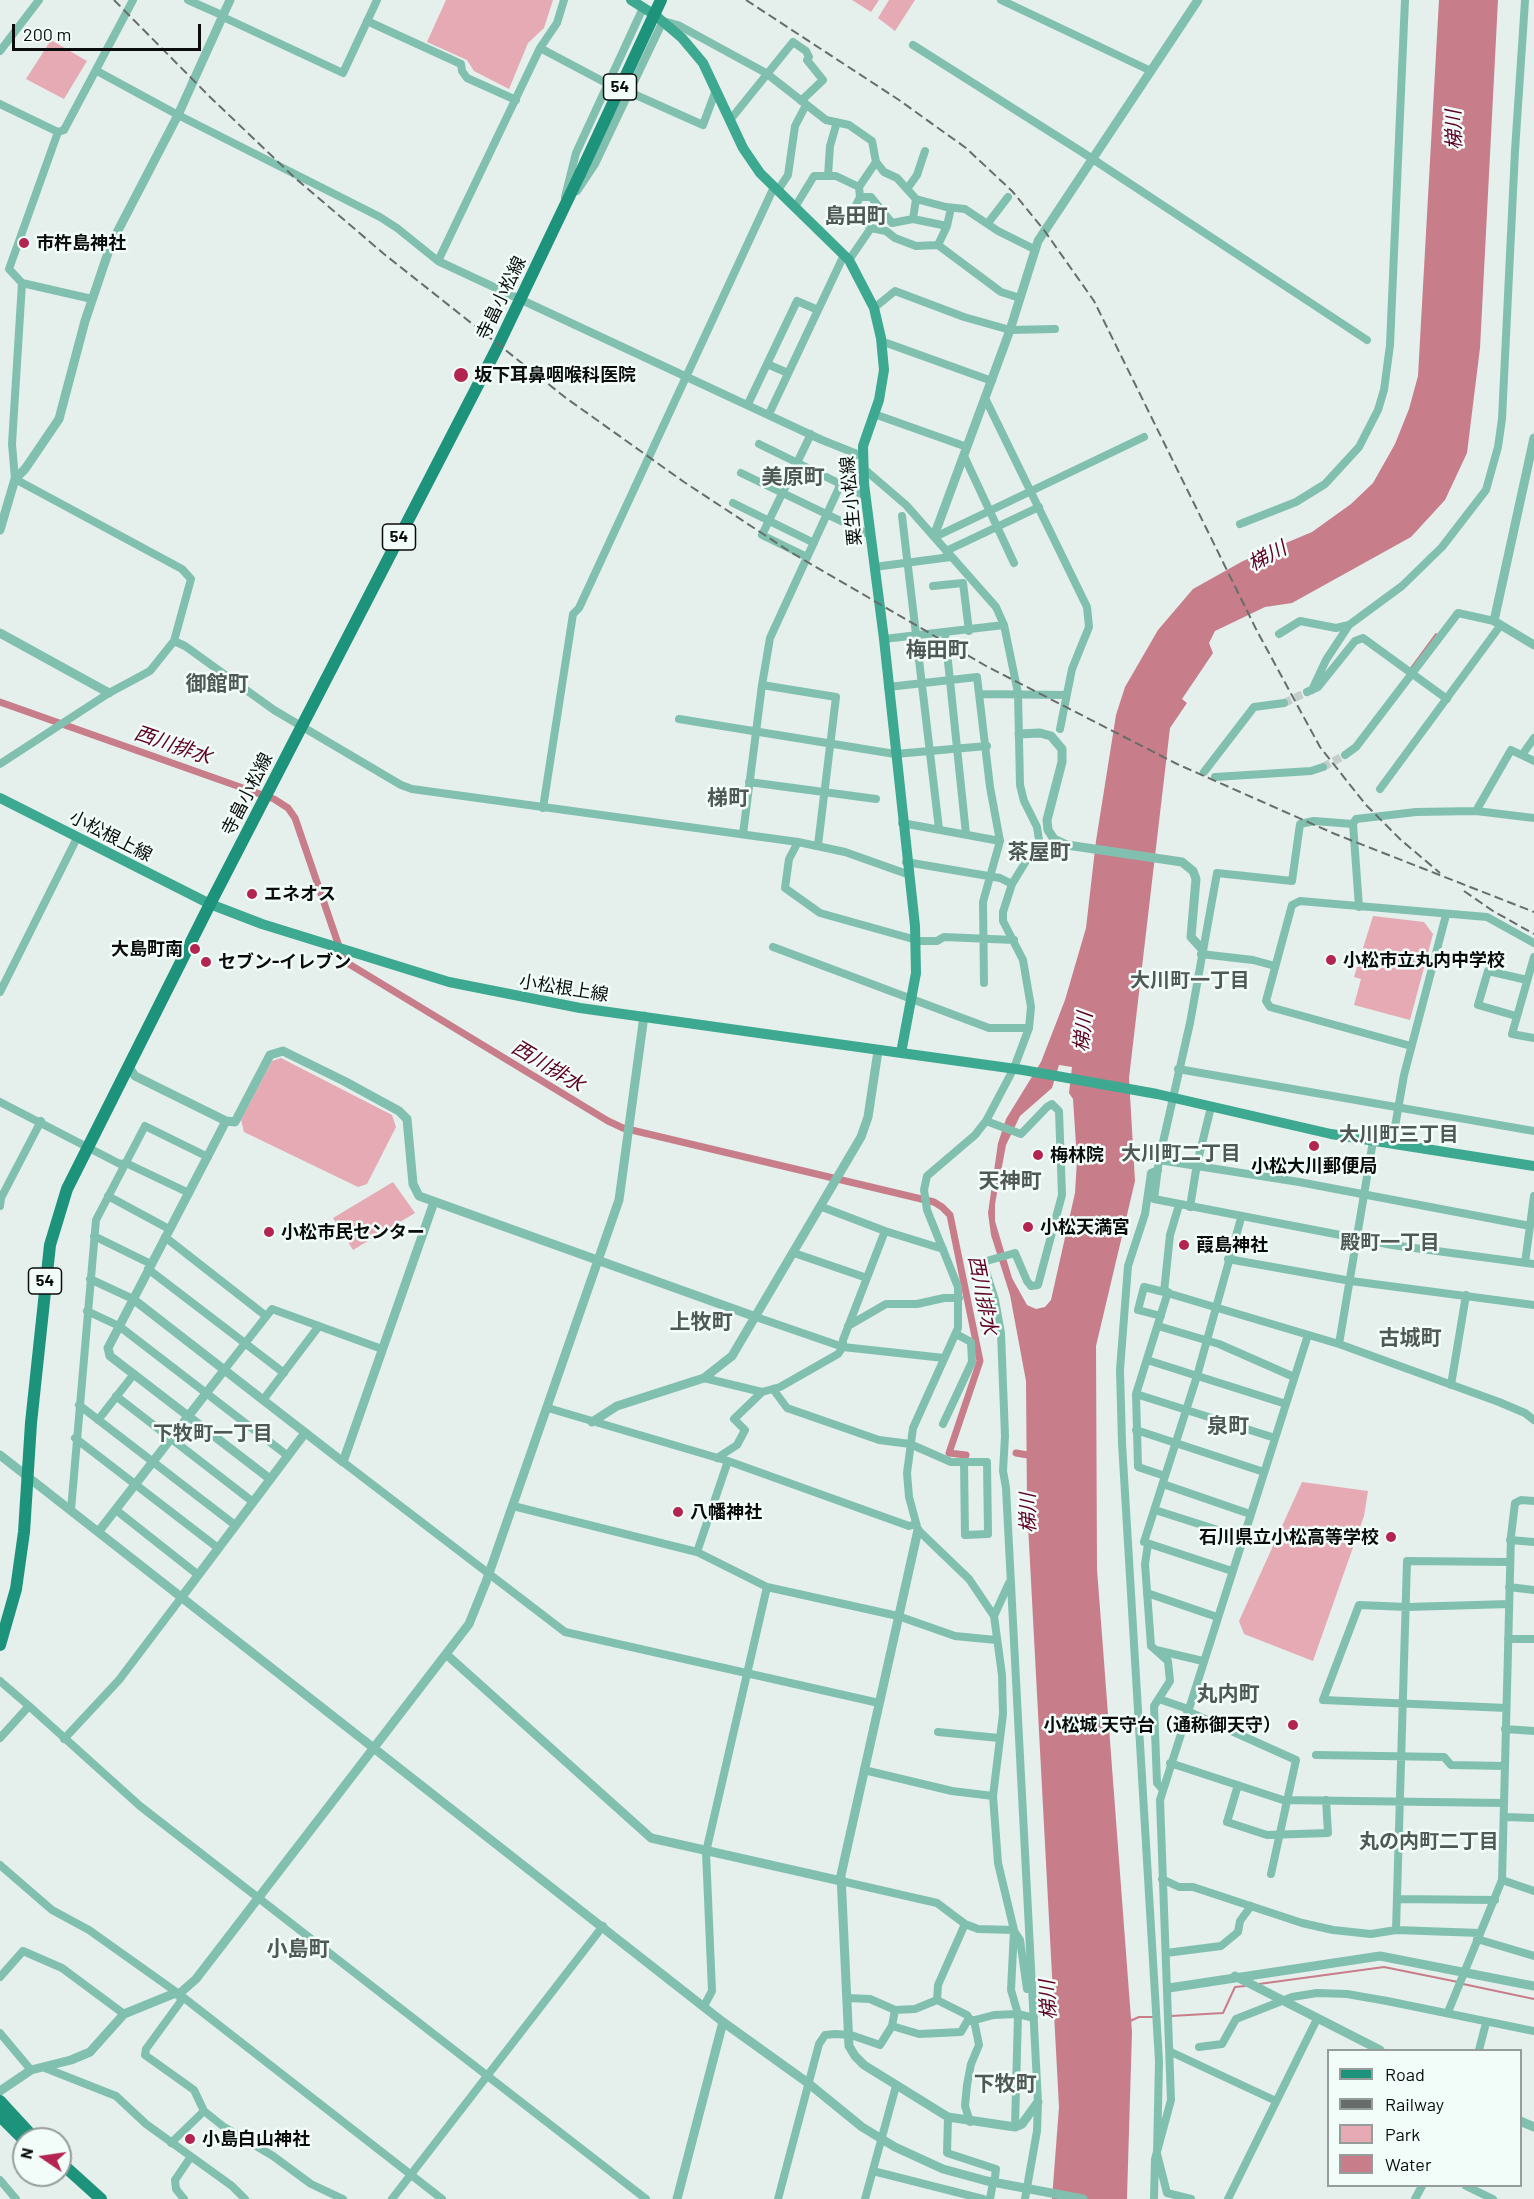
<!DOCTYPE html>
<html>
<head>
<meta charset="utf-8">
<style>
  body { margin:0 }
  #map { position:relative; width:1534px; height:2199px; overflow:hidden; background:#e5efec; font-family:Barlow,sans-serif }
  canvas { display:block }
  .legend { position:absolute; left:1327px; top:2049px; width:195px; height:138px; box-sizing:border-box; background:#f2fdf9; border:2px solid #959d9a; margin:0; padding:8px 10px; list-style:none; font-size:18px; color:#0a0d0c }
  .legend li { display:flex; align-items:center; gap:12px; height:30px }
  .legend b { width:30px; border:2px solid #959d9a }
  .north { position:absolute; left:12px; top:2127px; width:60px; height:60px; box-sizing:border-box; background:#f2fdf9; border:2px solid #959d9a; border-radius:50%; rotate:283deg; font-size:16px; font-weight:700; line-height:24px; text-align:center; color:#0a0d0c }
  .north::after { content:''; display:block; margin:auto; width:21px; height:27px; background:#b42451; clip-path:polygon(50% 0,100% 100%,50% 72%,0 100%) }
  .scale { position:absolute; left:12px; top:24px; width:189px; height:27px; box-sizing:border-box; border:3px solid #0a0d0c; border-top:0; padding-left:8px; font-size:18px; line-height:21px; white-space:nowrap; color:#0a0d0c; -webkit-text-stroke:4px #f2fdf9; paint-order:stroke }
</style>
</head>
<body>
<div id="map">
<canvas width="1534" height="2199"></canvas>
<ul class="legend">
<li><b style="height:8px;background:#1e937c"></b>Road</li>
<li><b style="height:8px;background:#676d6b"></b>Railway</li>
<li><b style="height:16px;background:#e5aab3"></b>Park</li>
<li><b style="height:16px;background:#c87d8a"></b>Water</li>
</ul>
<div class="north">N</div>
<div class="scale">200 m</div>
</div>
<script>
const g = document.querySelector('canvas').getContext('2d');
g.lineJoin = 'round';
function fill(path, color) { g.fillStyle = color; g.fill(path, 'evenodd'); }
const poly = rows => new Path2D(rows.map(r => 'M' + r).join(''));
function strokePath(path, color, width, dash) { g.strokeStyle = color; g.lineWidth = width; g.lineCap = dash ? 'butt' : 'round'; g.setLineDash(dash || []); g.stroke(path); }
function label(font, color, halo, rows, align = 'center') {
  g.font = font + ' Barlow,"Noto Sans JP",sans-serif'; g.lineWidth = 5; g.setLineDash([]); g.textBaseline = 'middle'; g.strokeStyle = halo; g.fillStyle = color; for (const [text, x, y, turn = 0] of rows) {
    g.save(); g.translate(x, y); g.rotate((+turn || 0) * Math.PI / 180); g.textAlign = isNaN(turn) ? turn : align; if (halo) g.strokeText(text, 0, 0); g.fillText(text, 0, 0); g.restore();
  }
}
const green = poly([
  [446,0,553,0,544,28,528,43,509,89,474,71,467,60,427,42],
  [852,0,879,0,871,12],
  [889,0,915,0,895,31,878,18],
  [51,40,87,61,64,99,26,79],
  [1373,916,1424,922,1433,934,1410,1020,1354,1005,1361,979,1354,977],
  [281,1058,392,1115,396,1127,367,1184,358,1187,244,1132,241,1120,272,1061],
  [393,1182,415,1213,353,1250,333,1218],
  [1302,1482,1368,1491,1364,1516,1313,1661,1244,1634,1239,1621]
]);
const water = poly([
  [1439,0,1498,0,1480,348,1467,453,1445,500,1411,537,1292,603,1265,607,1215,631,1209,643,1213,653,1182,699,1187,703,1170,728,1129,1078,1135,1181,1096,1346,1097,1569,1132,2032,1127,2197,1127,2199,1052,2199,1059,2107,1027,1506,1026,1381,1010,1295,991,1235,988,1213,998,1143,1006,1119,1041,1062,1065,1000,1086,928,1096,841,1116,715,1125,687,1158,630,1193,589,1243,561,1312,532,1351,504,1373,483,1395,444,1409,409,1418,376],
  [1059,1065,1072,1067,1069,1093,1073,1099,1077,1160,1075,1193,1051,1300,1045,1307,1036,1309,1027,1305,1012,1278,995,1221,995,1204,1006,1145,1020,1116,1052,1088]
]);
const stream = poly([
  [1411,668,1436,634],
  [1259,1984,1384,1967,1458,1982],
  [1463,1984,1534,1999],
  [1171,2016,1223,2013,1235,1987,1245,1986],
  [1130,2021,1139,2017,1154,2017]
]);
const canal = poly([
  [0,702,274,799,288,808,295,818,344,961,608,1121,623,1128,934,1202,942,1207,950,1215,980,1361,949,1453,966,1455],
  [1016,1453,1034,1456]
]);
const minorTunnel = poly([
  [1284,703,1307,692],
  [1323,767,1345,755]
]);
const minor = poly([
  [188,0,224,16],
  [1001,0,1151,71],
  [223,17,343,73,377,0],
  [367,21,461,64,462,71,467,78,516,100],
  [913,45,1082,152,1367,340],
  [540,48,608,84],
  [0,51,39,0],
  [97,71,178,115,380,217,397,228,438,261,822,440,862,456],
  [629,92,703,125,716,90],
  [0,104,58,132,64,130,133,0],
  [730,120,793,42,806,51,809,57,807,60,823,80,801,101],
  [58,132,9,269,22,283,92,299],
  [876,162,859,187,860,197,853,211,871,228,886,231,895,238,916,246,938,245,1001,292,1020,298],
  [828,176,830,146,837,122],
  [907,189,917,175,925,151],
  [778,190,788,175,795,126,806,105],
  [577,191,595,164,663,21,678,25,766,73,826,120,849,125,872,141,876,162,884,172,897,178,916,199,946,207,965,209,998,231,1034,249],
  [565,197,576,153,643,8],
  [860,197,871,197,892,223,913,219,947,226],
  [795,207,814,176,836,176,859,187],
  [913,219,916,199],
  [988,223,1008,197],
  [938,245,947,226,951,208],
  [849,260,871,228],
  [438,261,540,48,557,23,564,0],
  [874,308,895,291,964,317,1010,330,1055,329],
  [881,341,992,381],
  [767,364,788,373],
  [985,398,1087,607,1089,627,1072,669,1060,729],
  [748,404,797,301,818,310],
  [769,414,844,255],
  [874,414,967,447],
  [759,444,865,496],
  [964,456,1014,563],
  [863,468,906,505,996,607,1004,625,1018,693,1020,785,1024,801,1037,827,1039,840,1012,884,1003,912,1003,921,1023,960,1031,1007,1029,1028,1014,1068,986,1121,975,1135,927,1176,924,1190,927,1210,958,1287,958,1328,913,1428,907,1473,909,1497,918,1530,969,1579,994,1616,1002,1675,1003,1714,993,1796,998,1863,1014,1930,1011,1990,1018,2014,1015,2127],
  [741,473,870,535],
  [733,503,814,543],
  [902,516,939,829],
  [1240,524,1296,502,1325,484,1359,447,1378,410,1384,390,1390,345,1405,0],
  [935,537,1144,437],
  [946,551,1039,507],
  [807,557,762,535,811,434],
  [874,567,951,557],
  [933,586,963,583,969,631],
  [945,633,966,834],
  [1279,634,1300,621,1336,628,1349,625,1402,586,1442,547,1486,490,1498,447,1502,419,1515,151,1525,1],
  [884,639,1004,625],
  [174,641,185,646,274,710,401,785,412,789,798,842,845,852,907,874],
  [762,685,770,638,855,453],
  [888,687,977,677,990,787,1000,841,902,823],
  [1312,690,1326,660,1349,625],
  [1307,692,1318,687,1355,641,1363,638,1447,699],
  [980,694,1066,695],
  [679,719,895,754,987,746],
  [1345,755,1356,747,1458,613,1494,621],
  [1522,755,1534,738],
  [0,764,109,693,150,671,174,641,191,579,182,569,15,479,12,444,22,283],
  [1204,772,1254,707,1284,703],
  [1215,777,1311,771,1323,767],
  [749,782,876,799],
  [1380,789,1500,626],
  [543,808,573,614,579,608,774,187],
  [1476,811,1511,750,1534,761],
  [1353,824,1314,821,1300,824,1292,881,1217,873,1190,1023,1159,1160,1154,1199,1392,1245,1534,1264],
  [743,834,762,685,836,697,818,845],
  [798,842,789,859,785,888,820,913,920,941,937,941,944,937,1014,940],
  [906,862,1000,878,1012,884],
  [1359,907,1353,824,1356,819,1416,812,1476,811,1534,818],
  [773,947,989,1028,1029,1028],
  [1201,954,1253,960,1275,966],
  [1534,957,1512,1034,1534,1038],
  [984,983,983,902,1000,841],
  [0,992,77,838],
  [1516,1016,1478,1005,1488,971,1527,980],
  [1411,1046,1270,1007,1266,1001,1292,905,1300,901,1487,917,1534,943],
  [1178,1069,1534,1131],
  [0,1102,120,1164,126,1163,189,1193],
  [986,1121,1021,1134,1047,1107,1052,1104,1059,1111,1062,1195,1038,1285,1031,1286,1027,1281,1015,1253,983,1262,995,1300,1001,1333,1005,1436,1003,1471,1006,1488,1038,2102,1037,2131,1025,2199],
  [1392,1144,1404,1075,1446,915],
  [1159,1160,1299,1182,1530,1226],
  [1158,1170,1151,1173,1145,1214,1128,1266,1120,1370,1122,1443,1159,2061,1157,2154,1167,2193,1191,2199],
  [108,1196,169,1229],
  [1179,1205,1170,1235,1164,1292,1339,1344,1499,1402,1525,1413,1534,1420],
  [0,1206,1,1198,41,1121],
  [1190,1207,1197,1164,1211,1107],
  [885,1231,943,1249],
  [94,1236,151,1264],
  [165,1237,266,1316],
  [794,1253,867,1278],
  [1228,1259,1351,1281,1534,1305],
  [1525,1263,1534,1196],
  [148,1269,284,1373],
  [90,1279,133,1299],
  [87,1311,119,1326,288,1456],
  [1161,1316,1138,1310,1144,1287,1164,1292],
  [756,1317,843,1347,944,1358],
  [848,1326,886,1304,917,1304,944,1298,959,1298],
  [1158,1326,1219,1344,1294,1377],
  [1339,1344,1373,1141],
  [1147,1360,1286,1404],
  [225,1369,272,1309,382,1349],
  [704,1378,762,1392],
  [1451,1385,1466,1295],
  [773,1389,787,1408,879,1440,910,1444,951,1462,987,1462,988,1534,965,1535,964,1462],
  [1136,1394,1275,1438],
  [116,1396,253,1502],
  [263,1400,319,1326],
  [79,1405,235,1525],
  [548,1408,728,1461,909,1526,916,1524],
  [98,1420,134,1374],
  [943,1424,972,1362,971,1342,956,1334],
  [1136,1430,1264,1472],
  [75,1438,218,1548],
  [717,1458,737,1445,745,1430,734,1419,762,1392,780,1387,838,1354,843,1347,843,1340,885,1231,822,1207],
  [343,1462,565,1632,879,1703],
  [1165,1476,1138,1467,1136,1394,1168,1292],
  [1163,1484,1250,1514],
  [513,1506,697,1552,767,1587,898,1616,955,1636,996,1640],
  [71,1510,96,1220,145,1126,208,1157],
  [116,1510,197,1574],
  [1155,1510,1243,1538],
  [1510,1540,1534,1542],
  [1148,1544,1145,1564,1151,1646,1168,1661,1170,1681,1154,1706,1157,1783,1163,1790],
  [697,1552,728,1461],
  [1232,1571,1144,1542,1197,1376,1241,1218],
  [1509,1587,1534,1590],
  [1147,1593,1217,1617],
  [994,1616,1009,1583],
  [1508,1639,1534,1639],
  [1156,1650,1203,1661],
  [0,1681,29,1706,0,1738],
  [1159,1699,1188,1709],
  [29,1706,140,1806,646,2199],
  [1506,1708,1323,1700,1359,1605,1407,1607,1509,1604],
  [1187,1711,1296,1760,1271,1874],
  [1505,1729,1534,1731],
  [938,1732,999,1738],
  [64,1739,119,1680,181,1598],
  [1316,1755,1444,1757,1451,1765,1504,1766],
  [1170,1763,1283,1800,1503,1803],
  [864,1770,952,1791,993,1796],
  [1238,1785,1227,1822,1267,1835,1328,1833,1326,1800],
  [1506,1817,1534,1818],
  [0,1865,52,1910,89,1930,179,1994,442,2199],
  [1162,1879,1179,1887,1193,1887,1302,1923,1333,1930,1371,1934,1396,1930,1480,1933],
  [1502,1880,1534,1891],
  [841,1881,937,1903,965,1924,978,1929,1014,1930],
  [1397,1899,1495,1900],
  [1396,1930,1407,1561,1510,1562],
  [1014,1931,1020,1940,1027,1989],
  [1477,1939,1534,1956],
  [1166,1953,1221,1946,1238,1932,1240,1921,1251,1906],
  [0,1977,23,1951,62,1968,124,2014],
  [179,1994,181,2001,146,2049,145,2055,194,2090,204,2111,224,2127,273,2156,311,2184,343,2199],
  [847,1998,870,1999,895,2010,915,2009,937,2000],
  [937,2000,967,2015,971,2021,994,2015,1018,2014,1034,2018],
  [937,2000,938,1985,965,1924],
  [704,2006,712,1991,706,1852,767,1587],
  [1448,2012,1502,1880,1511,1536,1515,1503,1521,1500,1534,1501],
  [892,2026,919,2034,961,2032,969,2018],
  [0,2033,31,2070],
  [1199,2047,1222,2044,1236,2019,1292,1997,1317,1993,1347,1994,1387,2001,1534,2031],
  [1479,2050,1486,2023],
  [1171,2052,1276,2101],
  [45,2068,116,2096,146,2124,232,2186,245,2199],
  [948,2117,947,2153,996,2169,995,2177],
  [970,2122,965,2106,967,2085,971,2064,979,2045,974,2020],
  [171,2143,204,2111],
  [873,2171,983,2199],
  [0,2180,16,2199],
  [1466,2186,1493,2199],
  [184,2199,176,2189,175,2180,190,2158],
  [392,2199,603,1926],
  [778,2199,819,2044,825,2035,835,2034,851,2035,880,2045,892,2026,895,2010],
  [865,2199,896,2086],
  [990,2199,992,2188],
  [1154,2199,1155,2159,1171,2100,1160,1800,1308,1335],
  [1228,2199,1317,2019],
  [1415,2199,1422,2186]
]);
const tertiary = poly([
  [1534,438,1494,621,1534,645],
  [0,530,15,479,25,469,59,419,85,321,111,244,178,115,230,0],
  [934,536,1010,330,1038,241,1198,0],
  [0,633,109,693],
  [1019,734,1040,733,1051,736,1062,749,1062,762,1047,820,1048,830,1054,839,1067,845,1182,862,1193,871,1196,879,1191,937,1202,949],
  [128,1066,135,1076,226,1121,235,1122,270,1055,283,1051,344,1081,399,1111,407,1119,413,1184,419,1196,756,1317],
  [226,1121,108,1348,110,1356,270,1479],
  [133,1299,343,1462,434,1202],
  [592,1422,617,1406,704,1378,732,1356,861,1137,868,1117,878,1051],
  [0,1455,723,2022,808,2083,862,2127,895,2147,943,2169,987,2181,1083,2199],
  [918,1530,841,1875,849,2046,855,2056,864,2065,948,2117,1015,2127,1022,2124,1038,2102],
  [99,1531,225,1369],
  [181,1598,305,1433],
  [447,1655,651,1838,841,1881],
  [1235,1976,1380,2050],
  [1169,1988,1380,1956,1534,1986],
  [0,2091,31,2070,71,2060,90,2052,124,2014,173,1994,179,1994,196,1979,469,1624,486,1582,619,1200,644,1016],
  [1520,2121,1534,2127],
  [677,2199,723,2022]
]);
const secondary = poly([
  [631,0,655,15,682,38,703,63,743,148,760,173,849,260,874,308,881,338,884,370,879,400,863,446,864,484,884,639,915,926,916,973,901,1053],
  [0,798,210,904,262,924,449,982,580,1008,1023,1070,1157,1094,1331,1134,1534,1166]
]);
const primary = poly([
  [0,1645,16,1589,24,1532,31,1423,50,1245,67,1189,210,904,496,350,580,174],
  [0,2101,35,2139],
  [0,2116,24,2140],
  [60,2162,101,2199]
]);
const rail = poly([
  [114,0,211,98,294,177,384,254,566,398,684,482,792,553,986,666,1177,764,1335,834,1534,912],
  [746,0,899,100,966,148,1012,191,1044,230,1094,301,1257,631,1320,747,1366,805,1401,840,1440,873],
  [1464,891,1493,911,1534,934]
]);
const primaryBridge = poly([
  [580,174,661,0]
]);
const markers = [
  [24,243,6,"#b42451"],
  [461,375,8,"#b42451"],
  [252,894,6,"#b42451"],
  [195,949,6,"#b42451"],
  [1331,960,6,"#b42451"],
  [206,962,6,"#b42451"],
  [1314,1146,6,"#b42451"],
  [1038,1155,6,"#b42451"],
  [1028,1227,6,"#b42451"],
  [269,1232,6,"#b42451"],
  [1184,1245,6,"#b42451"],
  [678,1512,6,"#b42451"],
  [1391,1537,6,"#b42451"],
  [1293,1725,6,"#b42451"],
  [190,2139,6,"#b42451"]
];
const shields = [
  [620,87,33],
  [399,537,33],
  [45,1281,33]
];
const shieldNames = [
  ["54",620,87],
  ["54",399,537],
  ["54",45,1281]
];
const poiNames = [
  ["市杵島神社",36,243],
  ["坂下耳鼻咽喉科医院",474,375],
  ["エネオス",264,894],
  ["大島町南",183,949,"right"],
  ["小松市立丸内中学校",1343,960],
  ["セブン-イレブン",218,962],
  ["梅林院",1050,1155],
  ["小松大川郵便局",1314,1166,"center"],
  ["小松天満宮",1040,1227],
  ["小松市民センター",281,1232],
  ["葭島神社",1196,1245],
  ["八幡神社",690,1512],
  ["石川県立小松高等学校",1379,1537,"right"],
  ["小松城 天守台（通称御天守）",1281,1725,"right"],
  ["小島白山神社",202,2139]
];
const streetNames = [
  ["寺畠小松線",501,298,-64],
  ["粟生小松線",851,501,-95],
  ["寺畠小松線",247,794,-63],
  ["小松根上線",111,836,27],
  ["小松根上線",564,988,9]
];
const waterNames = [
  ["梯川",1454,130,-92],
  ["梯川",1267,556,-28],
  ["西川排水",173,745,19],
  ["梯川",1083,1032,-84],
  ["西川排水",548,1066,31],
  ["西川排水",983,1295,79],
  ["梯川",1028,1513,-91],
  ["梯川",1048,2000,-93]
];
const neighbourhoodNames = [
  ["大川町一丁目",1190,980],
  ["大川町三丁目",1399,1134],
  ["大川町二丁目",1181,1153],
  ["殿町一丁目",1390,1242],
  ["下牧町一丁目",213,1433],
  ["丸の内町二丁目",1429,1841]
];
const quarterNames = [
  ["島田町",856,216],
  ["美原町",793,477],
  ["梅田町",937,650],
  ["御館町",217,684],
  ["梯町",728,798],
  ["茶屋町",1039,852],
  ["天神町",1010,1181],
  ["上牧町",701,1322],
  ["古城町",1410,1338],
  ["泉町",1228,1426],
  ["丸内町",1228,1694],
  ["小島町",298,1949],
  ["下牧町",1005,2084]
];
fill(green, '#e5aab3');
fill(water, '#c87d8a');
strokePath(stream, '#c87d8a', 2);
strokePath(canal, '#c87d8a', 7);
strokePath(minorTunnel, '#c4cdca', 8, [8, 4]);
strokePath(minor, '#81c0af', 8);
strokePath(tertiary, '#81c0af', 9);
strokePath(secondary, '#3ca990', 10);
strokePath(primary, '#1e937c', 12);
strokePath(rail, '#676d6b', 2, [9, 4.5]);
strokePath(primaryBridge, '#1e937c', 12);
for (const [x, y, r, color] of markers) { const dot = new Path2D(); dot.arc(x, y, r, 0, 2 * Math.PI); g.fillStyle = color; g.fill(dot); strokePath(dot, '#f2fdf9', 2); }
for (const [x, y, w] of shields) { const box = new Path2D(); box.roundRect(x - w / 2, y - 13, w, 26, 4.5); g.fillStyle = '#f2fdf9'; g.fill(box); strokePath(box, '#0a0d0c', 1.5); }
label('bold 16px', '#0a0d0c', null, shieldNames);
label('bold 18px', '#0a0d0c', '#f2fdf9', poiNames, 'left');
label('18px', '#0a0d0c', '#f2fdf9', streetNames);
label('italic 20px', '#5f0024', '#f2fdf9', waterNames);
label('bold 20px', '#4f5855', '#f2fdf9', neighbourhoodNames);
label('bold 21px', '#4f5855', '#f2fdf9', quarterNames);
</script>
</body>
</html>
